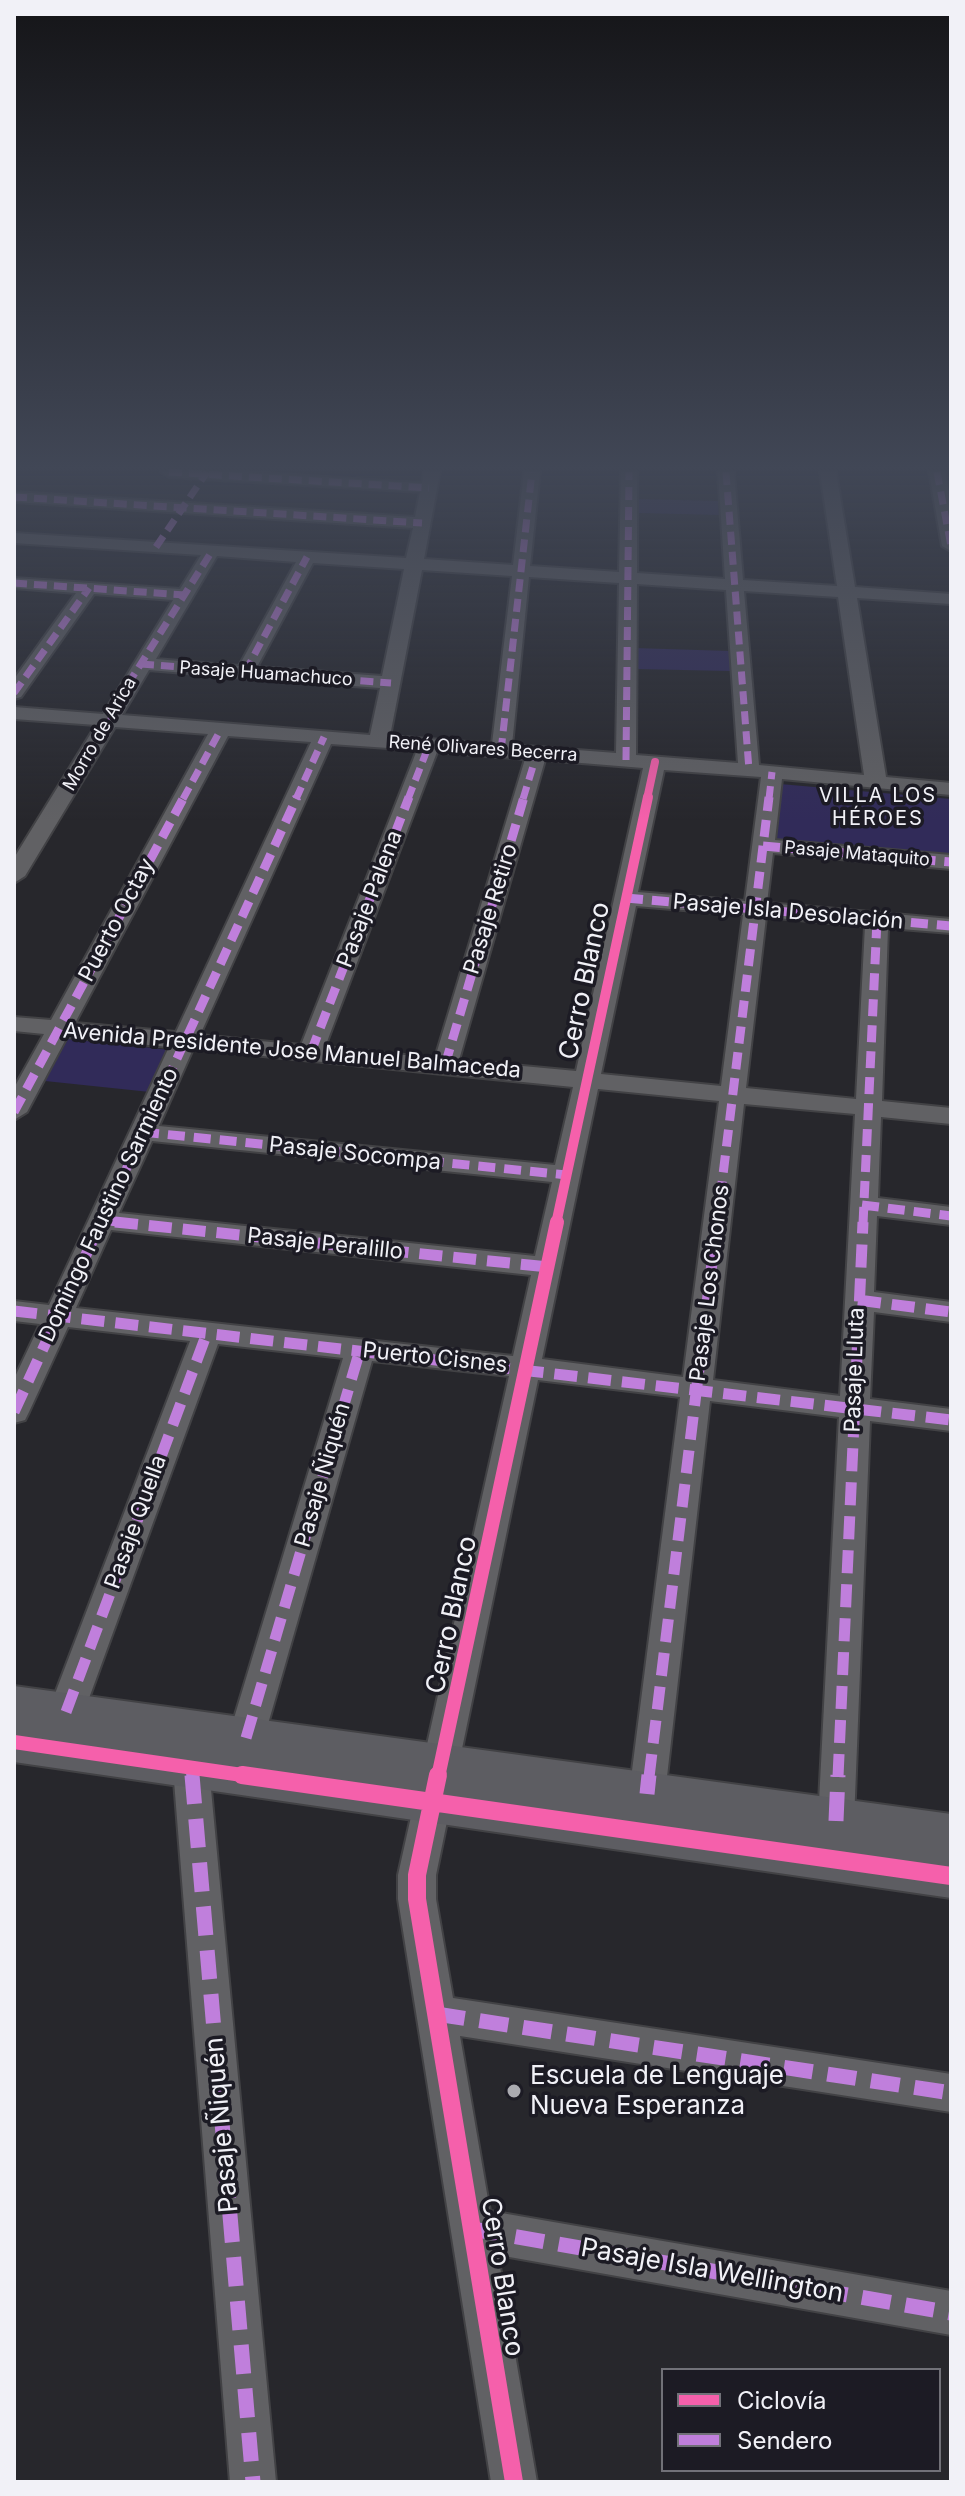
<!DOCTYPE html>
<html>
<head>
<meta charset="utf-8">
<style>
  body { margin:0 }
  #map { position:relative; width:965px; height:2496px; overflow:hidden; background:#27272c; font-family:Inter,sans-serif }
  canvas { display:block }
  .frame { position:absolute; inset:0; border:16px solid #f1f1f7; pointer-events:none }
  .legend { position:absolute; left:661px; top:2368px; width:280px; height:104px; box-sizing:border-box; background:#1c1b24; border:2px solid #717178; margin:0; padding:10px 14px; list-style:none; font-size:24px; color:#f1f1f7 }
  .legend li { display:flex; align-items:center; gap:16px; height:40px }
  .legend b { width:40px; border:2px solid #717178 }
</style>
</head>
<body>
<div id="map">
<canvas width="965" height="2496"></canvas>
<div class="frame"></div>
<ul class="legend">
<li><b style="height:10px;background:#f560ab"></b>Ciclovía</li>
<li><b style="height:10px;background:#c07fdc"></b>Sendero</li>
</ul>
</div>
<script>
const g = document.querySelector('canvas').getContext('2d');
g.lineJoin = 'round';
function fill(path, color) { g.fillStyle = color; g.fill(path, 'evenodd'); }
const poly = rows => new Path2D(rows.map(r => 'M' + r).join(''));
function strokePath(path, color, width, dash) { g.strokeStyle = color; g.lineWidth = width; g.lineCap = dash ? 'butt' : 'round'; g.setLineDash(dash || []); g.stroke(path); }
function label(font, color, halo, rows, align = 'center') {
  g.font = font + ' Inter,sans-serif'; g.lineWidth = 7; g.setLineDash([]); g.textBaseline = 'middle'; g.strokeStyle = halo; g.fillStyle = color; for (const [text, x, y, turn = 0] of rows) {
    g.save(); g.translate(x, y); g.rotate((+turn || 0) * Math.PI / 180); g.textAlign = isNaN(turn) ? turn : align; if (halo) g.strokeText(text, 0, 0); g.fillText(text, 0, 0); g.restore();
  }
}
const green = poly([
  [636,499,718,501,719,515,636,513],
  [634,648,730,651,731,671,634,669],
  [780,784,951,799,951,859,769,840],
  [68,1039,170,1050,150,1092,45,1081]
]);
const street = poly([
  [161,472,245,472,422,483,424,472,440,472,424,559,513,565,524,472,540,472,530,566,619,572,621,472,637,472,637,573,725,579,718,472,734,472,743,580,837,586,820,472,836,472,855,587,951,594,951,604,857,598,886,777,951,783,951,795,782,779,775,840,951,855,951,869,773,853,767,903,951,919,951,933,888,928,882,1101,951,1108,951,1124,881,1117,878,1198,951,1207,951,1225,877,1216,874,1292,951,1302,951,1322,874,1312,870,1399,951,1409,951,1431,870,1421,854,1821,849,1832,836,1837,823,1832,818,1821,839,1417,710,1401,665,1794,660,1805,647,1809,634,1805,629,1794,680,1397,538,1380,436,1875,436,1899,453,1998,951,2074,951,2112,460,2036,490,2211,951,2291,951,2335,498,2255,537,2482,491,2482,398,1899,398,1875,509,1376,372,1361,264,1738,259,1748,246,1753,233,1748,228,1738,343,1358,218,1344,84,1712,78,1722,66,1726,54,1722,48,1712,190,1341,68,1327,29,1412,25,1420,14,1423,14,1379,40,1324,14,1321,14,1301,49,1305,169,1047,67,1037,27,1112,14,1120,14,1088,44,1034,14,1031,14,1017,51,1020,208,734,115,727,25,876,14,883,14,858,96,725,14,719,14,707,103,714,173,600,94,594,21,697,14,699,14,679,76,593,14,588,14,578,180,589,201,555,14,543,14,533,406,558,413,528,14,502,14,492,415,517,420,492,169,477,161,472],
  [217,556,296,562,239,666,156,659,217,556],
  [313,563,404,569,382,676,257,667,313,563],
  [422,570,512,576,492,744,390,736,422,570],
  [529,577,619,583,616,753,512,745,529,577],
  [637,584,726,590,738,763,636,755,637,584],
  [744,591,838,597,864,775,759,765,744,591],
  [149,670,245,678,380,688,370,735,122,715,149,670],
  [228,736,311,742,176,1032,75,1023,228,736],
  [331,744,417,750,301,1045,200,1035,331,744],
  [437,752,525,759,435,1058,325,1047,437,752],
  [545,760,643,768,576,1071,459,1060,545,760],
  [664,770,761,777,745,901,638,892,664,770],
  [636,906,743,915,721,1086,601,1074,636,906],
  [766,917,865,926,856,1099,746,1088,766,917],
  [193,1049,573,1087,555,1165,159,1126,193,1049],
  [598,1089,719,1101,683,1377,542,1359,598,1089],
  [744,1104,855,1114,840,1396,713,1380,744,1104],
  [152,1141,552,1182,535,1256,119,1213,152,1141],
  [111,1230,531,1275,513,1356,76,1308,111,1230],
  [929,472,945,472,951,502,951,551,942,546,929,472],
  [191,1753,204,1757,209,1768,276,2482,230,2482,173,1768,178,1757,191,1753]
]);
const secondary = poly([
  [14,1686,951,1814,951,1898,14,1762,14,1686]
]);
const quietFar3 = poly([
  [169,472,429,488],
  [726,472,749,770],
  [937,472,951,546],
  [14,497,422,523],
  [156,547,207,472],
  [14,583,185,595],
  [141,664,391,683],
  [245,672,307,557],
  [14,693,89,588],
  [111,720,113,708,212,551],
  [501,751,532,472],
  [626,760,629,472],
  [183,799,221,729],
  [296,799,324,737],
  [408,799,429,745],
  [523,799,537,753],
  [769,799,772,772]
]);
const quietFar2 = poly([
  [763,846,951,862],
  [626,898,951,926],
  [311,1052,409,797],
  [445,1065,524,797],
  [14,1112,184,797],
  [142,1132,567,1175],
  [862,1205,951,1216],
  [101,1220,134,1224],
  [101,1224,297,797],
  [717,1224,769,797],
  [863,1224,877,920]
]);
const quietFar1 = poly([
  [115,1222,548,1267],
  [858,1300,951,1312],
  [14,1311,951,1420],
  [14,1412,101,1222],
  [66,1712,207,1333],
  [246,1738,360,1350],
  [191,1768,192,1777],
  [649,1777,717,1222],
  [838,1777,863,1222]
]);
const quiet = poly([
  [192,1775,253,2482],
  [647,1794,649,1775],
  [836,1821,838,1775],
  [436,2014,951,2093],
  [472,2229,951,2313]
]);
const cyclewayFar3 = poly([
  [647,799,655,762]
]);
const cyclewayFar2 = poly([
  [556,1224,648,797]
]);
const cyclewayFar1 = poly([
  [14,1742,256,1777],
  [438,1777,557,1222]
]);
const cycleway = poly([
  [242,1775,951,1876],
  [438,1775,417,1875,417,1899,514,2482]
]);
const markers = [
  [514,2091,8,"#aaaab0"]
];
const farStreetnames = [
  ["Pasaje Huamachuco",266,674,4],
  ["Morro de Arica",100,734,-60],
  ["René Olivares Becerra",483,749,4],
  ["Pasaje Mataquito",857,854,5]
];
const farNeighbourhoodnames = [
  ["VILLA LOS",878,796],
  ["HÉROES",878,819]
];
const streetNames = [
  ["Pasaje Palena",370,899,-69],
  ["Pasaje Retiro",491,909,-73],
  ["Pasaje Isla Desolación",788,912,5],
  ["Puerto Octay",117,920,-62],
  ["Avenida Presidente Jose Manuel Balmaceda",292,1051,5],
  ["Pasaje Socompa",355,1154,6],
  ["Domingo Faustino Sarmiento",109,1205,-65],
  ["Pasaje Peralillo",325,1244,6],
  ["Pasaje Los Chonos",710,1283,-83],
  ["Puerto Cisnes",435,1358,6],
  ["Pasaje Lluta",855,1370,-88],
  ["Pasaje Ñiquén",323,1475,-74],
  ["Pasaje Quella",136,1522,-70]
];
const nearStreetnames = [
  ["Cerro Blanco",585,981,-78],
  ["Cerro Blanco",452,1615,-78],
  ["Pasaje Ñiquén",222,2125,-95],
  ["Pasaje Isla Wellington",712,2271,10],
  ["Cerro Blanco",502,2277,81]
];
const nearPoinames = [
  ["Escuela de Lenguaje",530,2076],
  ["Nueva Esperanza",530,2106]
];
fill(green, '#312b59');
strokePath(street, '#424245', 4);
strokePath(secondary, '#424245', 4);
fill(street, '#616164');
fill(secondary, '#5d5d62');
strokePath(quietFar3, '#c07fdc', 7, [13, 7]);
strokePath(quietFar2, '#c07fdc', 9, [17, 9]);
strokePath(quietFar1, '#c07fdc', 11, [23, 11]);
strokePath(quiet, '#c07fdc', 15, [29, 15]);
strokePath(cyclewayFar3, '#f560ab', 8);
strokePath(cyclewayFar2, '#f560ab', 10);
strokePath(cyclewayFar1, '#f560ab', 14);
strokePath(cycleway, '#f560ab', 18);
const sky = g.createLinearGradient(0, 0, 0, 821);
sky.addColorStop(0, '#151518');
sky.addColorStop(0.57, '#414756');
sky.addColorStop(1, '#41475600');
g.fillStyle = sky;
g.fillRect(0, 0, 965, 821);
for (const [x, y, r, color] of markers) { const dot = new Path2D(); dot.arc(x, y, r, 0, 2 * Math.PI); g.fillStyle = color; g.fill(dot); strokePath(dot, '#1c1b24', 3); }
label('18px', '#f1f1f7', '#1c1b24', farStreetnames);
g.letterSpacing = '2px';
label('20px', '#f1f1f7', '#1c1b24', farNeighbourhoodnames);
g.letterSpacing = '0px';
label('22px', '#f1f1f7', '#1c1b24', streetNames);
label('26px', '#f1f1f7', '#1c1b24', nearStreetnames);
label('26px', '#f1f1f7', '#1c1b24', nearPoinames, 'left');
</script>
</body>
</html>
